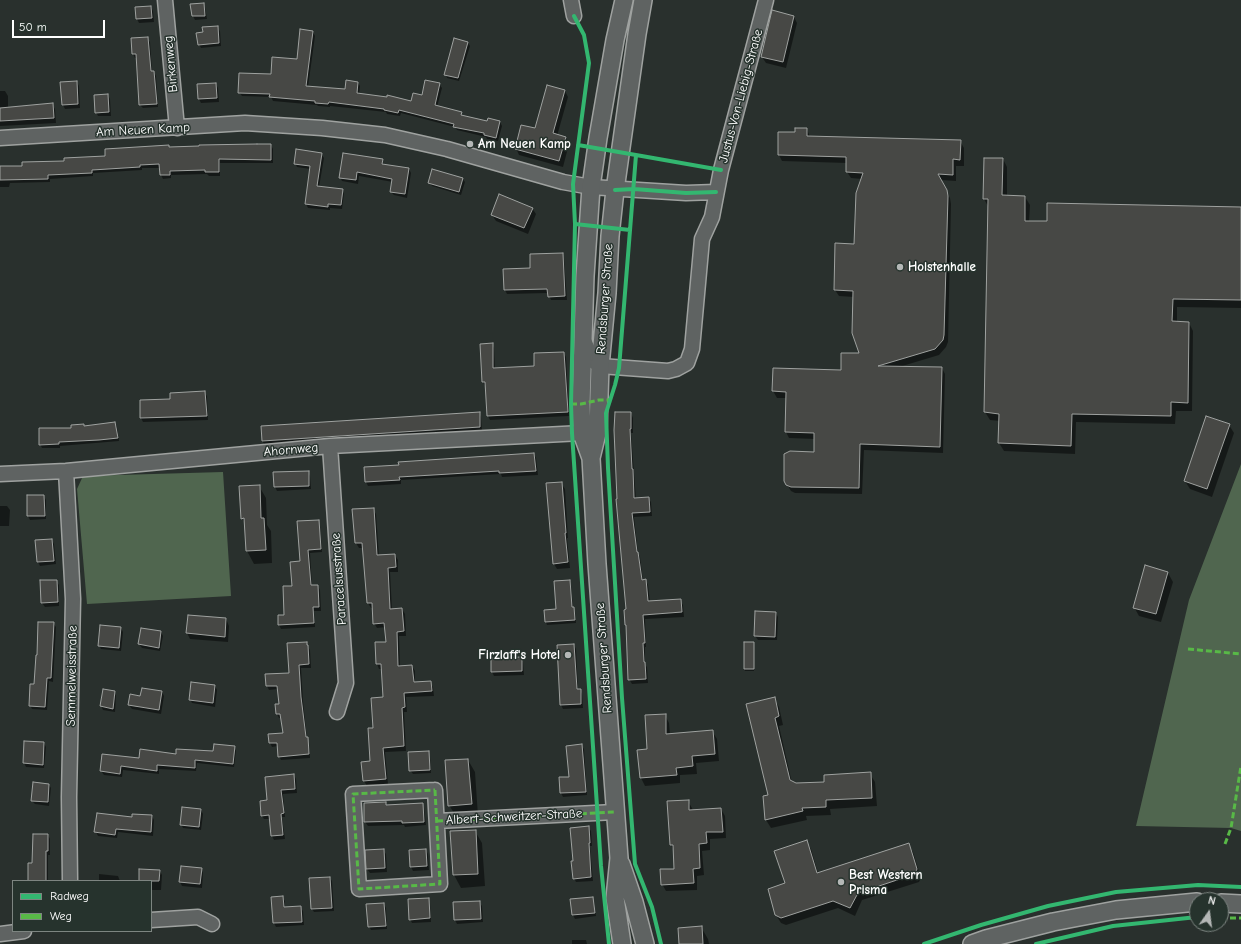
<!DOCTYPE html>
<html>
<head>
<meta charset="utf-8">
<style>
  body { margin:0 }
  #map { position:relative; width:1241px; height:944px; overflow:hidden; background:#29302d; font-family:"Comic Neue",sans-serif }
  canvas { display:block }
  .legend { position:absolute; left:12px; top:880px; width:140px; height:52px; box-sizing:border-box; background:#26332d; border:1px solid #7d8581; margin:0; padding:5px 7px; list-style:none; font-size:12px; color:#fff }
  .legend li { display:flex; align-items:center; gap:8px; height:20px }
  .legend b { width:20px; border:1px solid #7d8581 }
  .north { position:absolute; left:1189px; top:892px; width:40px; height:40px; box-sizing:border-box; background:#26332d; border:1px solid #7d8581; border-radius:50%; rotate:14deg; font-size:11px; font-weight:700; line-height:16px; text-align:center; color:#fff }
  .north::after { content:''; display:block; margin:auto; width:14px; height:18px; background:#b4b7b6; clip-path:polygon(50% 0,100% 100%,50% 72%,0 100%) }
  .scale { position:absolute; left:12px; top:20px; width:93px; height:18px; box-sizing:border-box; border:2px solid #fff; border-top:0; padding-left:5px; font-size:12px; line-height:14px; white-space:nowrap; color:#fff; -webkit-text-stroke:3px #26332d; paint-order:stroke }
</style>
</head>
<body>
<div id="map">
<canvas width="1241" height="944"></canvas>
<ul class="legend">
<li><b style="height:5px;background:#33b770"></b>Radweg</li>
<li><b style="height:5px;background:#58b947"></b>Weg</li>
</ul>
<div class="north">N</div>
<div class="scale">50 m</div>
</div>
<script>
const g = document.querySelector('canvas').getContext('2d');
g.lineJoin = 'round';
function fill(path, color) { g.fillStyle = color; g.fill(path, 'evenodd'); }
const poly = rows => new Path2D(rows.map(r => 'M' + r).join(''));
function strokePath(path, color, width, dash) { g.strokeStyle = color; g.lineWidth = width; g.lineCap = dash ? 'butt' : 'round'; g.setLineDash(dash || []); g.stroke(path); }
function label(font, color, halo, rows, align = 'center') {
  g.font = font + ' "Comic Neue",sans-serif'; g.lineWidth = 3; g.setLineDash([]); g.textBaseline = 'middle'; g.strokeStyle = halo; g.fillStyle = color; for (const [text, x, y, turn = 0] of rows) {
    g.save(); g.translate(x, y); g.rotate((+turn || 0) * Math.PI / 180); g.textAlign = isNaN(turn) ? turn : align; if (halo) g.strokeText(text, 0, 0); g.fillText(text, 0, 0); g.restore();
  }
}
const green = poly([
  [1241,464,1241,831,1231,828,1136,826,1189,600],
  [223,472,231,596,87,604,77,489,83,476]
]);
const shadow = poly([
  [203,4,205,7,207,19,195,20,193,16,191,5],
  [151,7,153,11,154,22,139,23,137,19],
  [773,12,794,17,797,23,786,68,766,63,762,57],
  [217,27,220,31,221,46,201,48,199,44,204,33],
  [313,32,315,36,308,87,346,90,358,83,360,86,359,95,411,102,422,96,439,84,442,88,437,107,461,113,463,117,488,122,489,120,500,122,502,126,498,141,487,139,486,137,457,130,455,127,401,113,400,116,387,114,386,112,330,106,330,107,318,106,317,105,273,101,271,97,242,96,239,92,298,60],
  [147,38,150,42,152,72,154,72,156,76,158,107,143,108,140,105,137,58,135,58,133,54,132,39],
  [468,43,470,46,459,81,447,78,446,74],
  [77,82,79,86,80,108,65,109,63,105],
  [216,84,218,88,219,102,201,103,199,99,198,85],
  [548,86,565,91,568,97,557,136,566,138,569,144,563,167,519,155,516,148,536,130],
  [0,91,5,91,8,96,8,108,52,104,55,109,56,123,0,126],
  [108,95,110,99,111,116,98,116,96,112],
  [807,129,810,137,960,141,964,148,964,166,956,166,956,181,941,180,950,198,951,204,948,342,946,347,939,355,899,367,942,368,945,374,943,453,864,450,862,494,795,493,791,491,785,481,815,453,815,439,789,438,786,432,787,398,777,398,773,391,774,369,842,371,860,354,854,297,839,296,835,290,855,245,862,179,851,178,847,172,847,163,782,161,779,155,796,133],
  [271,145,273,149,273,163,220,163,220,176,209,176,207,174,171,175,171,178,163,179,161,175,161,168,142,168,142,170,93,173,93,176,50,179,50,182,10,183,9,187,0,187,0,167,23,167,106,157,169,148],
  [321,154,324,158,319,187,342,190,344,194,342,209,330,208,330,210,308,208,306,204,310,169,297,167,295,163],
  [985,159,1003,159,1007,167,1007,197,1025,197,1030,205,1029,222,1048,222,1241,208,1241,308,1177,307,1177,322,1189,323,1193,331,1192,411,1176,411,1175,424,1076,422,1075,454,1004,451,999,443,1000,421,990,420,985,412,989,208,984,199],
  [382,160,384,165,409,169,411,173,407,198,394,195,391,192,393,182,359,176,358,184,342,181,340,177],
  [462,178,465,182,461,195,432,186,429,182],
  [532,208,536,214,528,234,496,221,492,215],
  [562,254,564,258,567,300,551,300,548,293,507,294,505,290,504,270,531,269],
  [492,344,494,348,495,369,535,367,564,353,566,357,569,416,490,420,488,416,486,385,485,386,483,382],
  [205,393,207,396,208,420,143,422,141,418,171,400],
  [479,413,481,417,482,431,265,445,262,441,262,427],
  [631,413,633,418,633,433,631,433,636,499,648,498,651,502,652,516,634,517,638,553,640,557,643,581,646,580,648,585,650,602,680,600,683,605,684,617,645,619,646,647,645,647,645,665,647,667,648,683,632,684,629,679,627,628,626,625,625,610,628,610,617,500],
  [115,423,117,427,119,441,60,446,60,448,42,448,40,444,72,429,84,425,85,427],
  [1229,425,1234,433,1212,497,1190,489,1185,481],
  [534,454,536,458,538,475,502,477,501,474,401,480,401,484,368,486,366,482],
  [308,472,310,476,311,489,277,491,275,487],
  [561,483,565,489,568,538,567,538,570,568,557,569,554,564],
  [259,486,266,498,267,525,271,531,272,563,254,564,247,551,246,525,242,518],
  [44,496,46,500,46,519,30,520,28,516],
  [0,506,7,506,10,510,9,526,0,526],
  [373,509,376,514,379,556,395,555,398,560,398,572,390,572,392,610,402,609,405,614,406,636,399,636,400,667,412,666,415,671,415,683,430,682,433,687,434,696,406,697,407,712,404,712,406,751,385,752,388,784,367,786,364,781,371,762,374,729,384,698,382,669,379,669,377,664,387,643,386,627,377,628,374,623,373,608,371,608,368,603,364,548,359,548,356,543,353,510],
  [318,521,320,525,322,552,310,553,312,586,318,586,320,590,321,611,314,611,315,627,281,629,279,625,285,616,301,562],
  [52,540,54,544,56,564,40,566,38,562],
  [1146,567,1168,573,1173,582,1161,622,1139,616,1134,607],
  [56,581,59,585,59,606,45,607,42,603],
  [570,581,571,585,573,608,575,611,576,623,547,625,546,622,545,610,557,610],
  [756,613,776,613,778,617,777,640,758,640,755,636],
  [226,619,229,626,228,642,190,639,187,633],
  [53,623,56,627,53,682,49,681,47,710,32,709,30,705,35,685],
  [121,628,123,632,121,651,101,649,99,645],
  [142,629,161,632,163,636,160,651,142,648,139,644],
  [306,643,310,650,311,668,301,668,303,701,307,739,309,742,310,758,281,760,279,756,278,746,272,747,270,743,284,733,282,717,279,718,277,714,280,704,278,689,269,690,267,686,290,674],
  [754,643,754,671,745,671,744,669],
  [574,645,576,649,578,690,580,690,582,694,583,708,563,709,561,705],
  [521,658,523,662,524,675,494,676,492,672,492,659],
  [215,686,217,690,215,707,192,703,190,699],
  [114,692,116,696,115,712,103,710,101,706],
  [162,692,164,696,161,714,132,709,129,705,141,697],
  [774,699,779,707,783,725,779,726,792,783,796,784,825,783,870,774,875,782,877,806,830,809,831,815,806,816,807,820,771,828,766,820,770,796],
  [665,715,669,723,670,735,712,731,717,739,719,761,696,763,697,774,680,775,680,783,645,786,641,778,638,751,648,750],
  [25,742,44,743,46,747,44,768,26,767,24,763],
  [582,746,584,749,587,795,563,797,561,793,570,777],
  [234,747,236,751,234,767,197,763,196,771,159,769,159,774,123,770,122,777,104,775,101,771,103,755,140,759,214,752],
  [428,752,430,756,431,773,413,774,410,770],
  [468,760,475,772,478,816,457,818,449,805],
  [294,775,296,779,297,793,283,794,285,817,282,817,285,839,274,840,272,836,270,819,264,819,262,816,268,801],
  [49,785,51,788,49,806,35,804,32,801],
  [688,801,693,810,721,809,725,816,726,838,710,839,710,850,702,851,704,875,697,876,697,890,666,891,662,884,675,870,674,851,671,845,668,802],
  [385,803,387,806,422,804,424,807,426,825,405,827,404,825,368,826,365,822,365,804],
  [201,810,203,814,201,830,183,828,181,824],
  [152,816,154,820,153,836,118,832,117,838,98,836,96,832,133,818],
  [589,828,591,831,592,846,590,846,593,881,576,882,574,878,574,862],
  [475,831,482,843,485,886,461,888,454,875,451,832],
  [48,835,50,839,50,855,48,855,48,881,29,881,33,864],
  [806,841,811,849,818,873,908,844,913,852,921,878,919,882,862,900,855,916,838,908,786,925,781,923,776,915,786,884],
  [383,850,386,854,387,872,370,873,367,869,366,851],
  [426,850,428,854,429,870,413,871,411,867],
  [201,869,203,873,202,888,182,886,180,882],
  [160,871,162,875,161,890,151,890,151,881,140,881],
  [99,874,118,876,120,881,99,881],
  [330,878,332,881,334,911,314,912,312,909],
  [283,898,285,901,285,908,300,907,303,911,304,925,276,927,274,923],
  [592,898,594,902,596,916,575,919,573,915,571,900],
  [428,899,430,903,431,922,412,923,410,919],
  [479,902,482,906,483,922,457,924,455,920],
  [384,904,386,908,387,929,371,930,369,926],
  [701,927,708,939,709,944,680,944],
  [572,940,586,940,587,944,572,944]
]);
const building = poly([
  [204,3,205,16,192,16,190,4,204,3],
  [151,6,152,18,136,19,135,7,151,6],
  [772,10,794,16,783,62,761,57,772,10],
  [218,26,219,43,198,45,196,33,203,32,202,27,218,26],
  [300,29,313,31,306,86,345,89,346,80,358,82,357,93,387,97,387,95,411,101,413,93,422,95,425,80,440,83,435,105,462,112,461,115,487,121,488,118,500,121,496,138,484,135,484,133,453,127,454,124,399,110,398,113,384,110,384,109,329,102,328,104,315,103,315,101,269,97,270,94,238,93,239,73,271,74,272,57,297,59,300,29],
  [148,37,151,71,154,71,157,104,139,105,136,54,132,54,131,38,148,37],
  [454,38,468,42,458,78,444,75,454,38],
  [77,81,78,104,62,105,60,82,77,81],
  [216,83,217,98,198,99,197,84,216,83],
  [547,85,565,90,553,133,566,137,559,161,515,149,521,125,535,128,547,85],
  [108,94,109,112,95,113,94,95,108,94],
  [53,103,54,118,0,121,0,108,53,103],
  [795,128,807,128,807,136,961,140,960,160,953,159,953,175,938,174,947,190,948,196,944,335,943,340,935,349,878,366,942,367,940,447,860,444,859,488,791,487,786,485,784,481,784,454,790,451,814,452,814,433,785,432,786,392,772,391,773,368,841,370,841,353,859,353,852,333,853,291,834,290,835,243,854,244,856,193,863,173,846,172,846,157,778,155,778,132,795,132,795,128],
  [257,144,271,144,271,160,219,159,219,172,205,172,205,170,170,171,170,175,160,175,159,164,140,165,140,167,92,170,92,173,48,175,48,179,0,180,0,166,22,166,22,162,64,161,64,158,105,156,105,149,169,145,169,147,199,146,199,145,257,144],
  [296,149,322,153,317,186,343,189,341,205,328,204,328,207,305,204,310,166,294,164,296,149],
  [343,153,383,159,382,164,409,168,405,194,390,192,392,179,357,172,356,180,339,178,343,153],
  [984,158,1003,158,1002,195,1025,196,1025,221,1047,221,1047,203,1241,207,1241,300,1173,299,1172,321,1189,322,1188,403,1171,402,1171,416,1072,414,1071,446,998,443,999,414,984,412,988,199,983,199,984,158],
  [432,169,463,178,459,192,428,183,432,169],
  [499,194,533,208,524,228,491,215,499,194],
  [563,253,565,296,548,297,547,289,504,290,503,269,530,268,530,254,563,253],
  [493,343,493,368,534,366,534,353,564,352,568,412,487,416,485,382,482,382,480,344,493,343],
  [205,391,207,416,140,418,140,400,170,399,170,393,205,391],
  [480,412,480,427,262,441,261,426,480,412],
  [615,412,631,412,631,429,630,429,632,469,633,469,634,498,649,497,650,512,632,513,637,552,638,552,642,580,646,579,648,601,681,599,682,612,643,615,645,643,643,643,644,662,645,662,646,679,628,680,626,625,625,625,624,610,626,609,616,499,617,499,614,430,615,412],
  [1206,416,1230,424,1207,489,1184,481,1206,416],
  [115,422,118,438,99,440,59,442,59,444,39,445,39,428,71,428,71,425,84,424,84,426,115,422],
  [534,453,536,471,499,473,499,471,433,475,399,477,400,480,365,482,364,467,399,465,398,462,534,453],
  [309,471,309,486,274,487,273,472,309,471],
  [562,482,566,533,565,533,568,562,553,564,546,483,562,482],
  [260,485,261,518,264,518,266,550,246,551,244,518,241,519,239,486,260,485],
  [27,495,44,495,45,516,27,516,27,495],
  [374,508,377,555,395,554,396,567,388,568,390,609,402,608,404,631,397,632,398,666,412,665,414,682,431,681,432,691,404,693,405,707,402,708,404,746,383,748,386,779,363,781,361,762,370,761,368,728,373,728,371,698,383,697,381,664,376,664,375,642,386,642,384,623,373,624,372,603,367,603,362,543,355,543,352,509,374,508],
  [319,520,321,549,308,550,311,585,318,585,319,607,313,607,314,623,278,625,278,615,284,615,283,586,292,586,290,562,300,561,297,521,319,520],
  [52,539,54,561,37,562,35,540,52,539],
  [1145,565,1168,572,1156,614,1133,608,1145,565],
  [40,580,57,580,58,602,41,603,40,580],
  [570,580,572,607,574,607,575,620,545,622,544,610,556,609,554,581,570,580],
  [755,611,776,612,775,637,754,636,755,611],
  [188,615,226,618,225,637,186,633,188,615],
  [38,622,54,622,51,678,47,678,45,707,29,706,30,684,34,684,36,655,37,655,38,622],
  [100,625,121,627,119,648,98,646,100,625],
  [141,628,161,631,159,648,138,644,141,628],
  [307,642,307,645,308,645,309,664,299,665,301,697,306,737,308,737,309,754,278,757,277,743,269,743,268,734,283,733,280,714,276,714,275,704,279,704,277,686,266,686,265,674,289,673,287,643,307,642],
  [744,642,754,642,754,669,744,669,744,642],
  [574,644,577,689,581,689,581,704,560,705,557,645,574,644],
  [522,657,522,671,491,672,491,658,522,657],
  [191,682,215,685,213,703,189,700,191,682],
  [142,688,162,691,159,710,128,705,130,694,140,696,142,688],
  [103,689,115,691,113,709,100,706,103,689],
  [775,697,779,716,775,718,790,780,796,783,824,782,824,775,871,772,872,798,826,800,826,807,802,808,803,811,765,820,763,796,768,795,746,704,775,697],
  [666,714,666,734,713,730,715,754,692,756,693,766,676,768,677,775,640,778,637,750,647,749,645,715,666,714],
  [24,741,44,742,43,765,23,763,24,741],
  [214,744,235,746,233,764,195,760,195,768,157,765,157,771,121,766,120,774,100,771,102,754,139,758,140,749,176,754,176,749,213,751,214,744],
  [582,744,586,792,560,793,559,777,569,777,566,746,582,744],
  [429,751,430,770,409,771,408,752,429,751],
  [468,759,472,804,448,806,445,760,468,759],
  [294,774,295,789,281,790,284,813,281,814,283,835,271,836,269,815,261,816,260,801,267,800,265,777,294,774],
  [33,782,49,784,48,802,31,801,33,782],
  [689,800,689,810,721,808,723,832,706,832,707,843,699,844,700,868,693,869,694,883,661,885,660,869,674,869,673,845,670,845,667,801,689,800],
  [386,802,386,805,423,803,424,822,402,823,402,821,364,822,364,803,386,802],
  [182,807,201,809,199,827,180,825,182,807],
  [97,813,132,817,132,814,152,815,151,832,116,829,115,835,94,832,97,813],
  [589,826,590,843,589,843,591,877,573,879,571,861,573,861,570,828,589,826],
  [476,830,478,874,453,875,450,831,476,830],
  [33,834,48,834,48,851,46,851,46,881,28,881,28,863,32,863,33,834],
  [807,840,817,873,909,843,917,869,915,874,858,893,850,908,833,901,781,918,775,915,768,889,785,883,774,851,807,840],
  [384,849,385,868,366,869,365,850,384,849],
  [426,849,427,866,410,867,409,850,426,849],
  [181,866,202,868,200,884,179,882,181,866],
  [139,869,160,870,159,881,139,881,139,869],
  [330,877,332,908,311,909,309,878,330,877],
  [283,896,284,907,301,906,302,922,273,923,271,897,283,896],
  [593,897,595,913,572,915,570,899,593,897],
  [429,898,430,918,409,920,408,899,429,898],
  [480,901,481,919,454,920,453,902,480,901],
  [384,903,386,926,368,927,366,904,384,903],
  [702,926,703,944,679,944,678,928,702,926]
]);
const minor = poly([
  [165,0,177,128],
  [571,0,574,16],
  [0,138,245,123,322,128,385,135,447,149,563,182,591,187,686,193,716,192],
  [583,338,593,361,600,366,668,371,676,369,687,363,692,349,702,239,712,217,721,170,766,0],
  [330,446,346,683,337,712],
  [66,471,73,599,69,797,70,881],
  [0,474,66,471,330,446,582,433],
  [435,790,440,884,359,889,353,794,435,790],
  [437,821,615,812],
  [151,920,198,917,212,924],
  [0,934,24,931]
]);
const major = poly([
  [591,458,582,433,581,404,585,276,591,187,598,138,615,40,624,0],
  [621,864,634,902,645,944],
  [1221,903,1241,904],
  [622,944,615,898,619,858,597,564,591,458,598,429,600,366,607,293,610,236,615,190,637,34,643,0],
  [972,944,986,939,1053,922,1116,910,1197,902]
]);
const quiet = poly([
  [571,404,581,404,599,400,610,400],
  [1188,649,1241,654],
  [435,790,440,884,359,889,353,794,435,790],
  [437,821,615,812],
  [1225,844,1231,828,1241,766],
  [1221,918,1241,918]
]);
const cycleway = poly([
  [574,16,584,35,589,63,573,184,575,224,571,404,572,433,601,866,609,944],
  [578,145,636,155,619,368,615,385,606,413,608,468,622,698,635,864,652,907,661,944],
  [636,155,721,170],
  [615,190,634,189,686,193,716,192],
  [575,224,630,230],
  [924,944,981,925,1048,906,1116,892,1198,885,1241,887],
  [1036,944,1113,926,1197,917]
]);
const markers = [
  [470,144,4,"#b4b7b6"],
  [900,267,4,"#b4b7b6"],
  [568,655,4,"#b4b7b6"],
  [841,882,4,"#b4b7b6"]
];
const streetNames = [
  ["Birkenweg",171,64,-95],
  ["Justus-Von-Liebig-Straße",741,96,-75],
  ["Am Neuen Kamp",143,130,-3],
  ["Rendsburger Straße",605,299,-86],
  ["Ahornweg",291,450,-5],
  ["Paracelsusstraße",339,579,-94],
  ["Rendsburger Straße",604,658,-94],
  ["Semmelweisstraße",72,676,-89],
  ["Albert-Schweitzer-Straße",514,817,-3]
];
const poiNames = [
  ["Am Neuen Kamp",478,144],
  ["Holstenhalle",908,267],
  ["Firzlaff's Hotel",560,655,"right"],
  ["Best Western",849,875],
  ["Prisma",849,890]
];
fill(green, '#50664f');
fill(shadow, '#0007');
fill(building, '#474845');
strokePath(building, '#9fa2a0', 1);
strokePath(minor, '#9fa2a0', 17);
strokePath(major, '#9fa2a0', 20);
strokePath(minor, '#5f6362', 14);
strokePath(major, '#5f6362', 17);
strokePath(quiet, '#58b947', 3, [6, 3]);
strokePath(cycleway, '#33b770', 4);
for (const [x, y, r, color] of markers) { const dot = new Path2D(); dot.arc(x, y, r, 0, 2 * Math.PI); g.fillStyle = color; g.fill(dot); strokePath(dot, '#26332d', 1.5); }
label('13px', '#fff', '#26332d', streetNames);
label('bold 13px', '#fff', '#26332d', poiNames, 'left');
</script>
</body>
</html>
